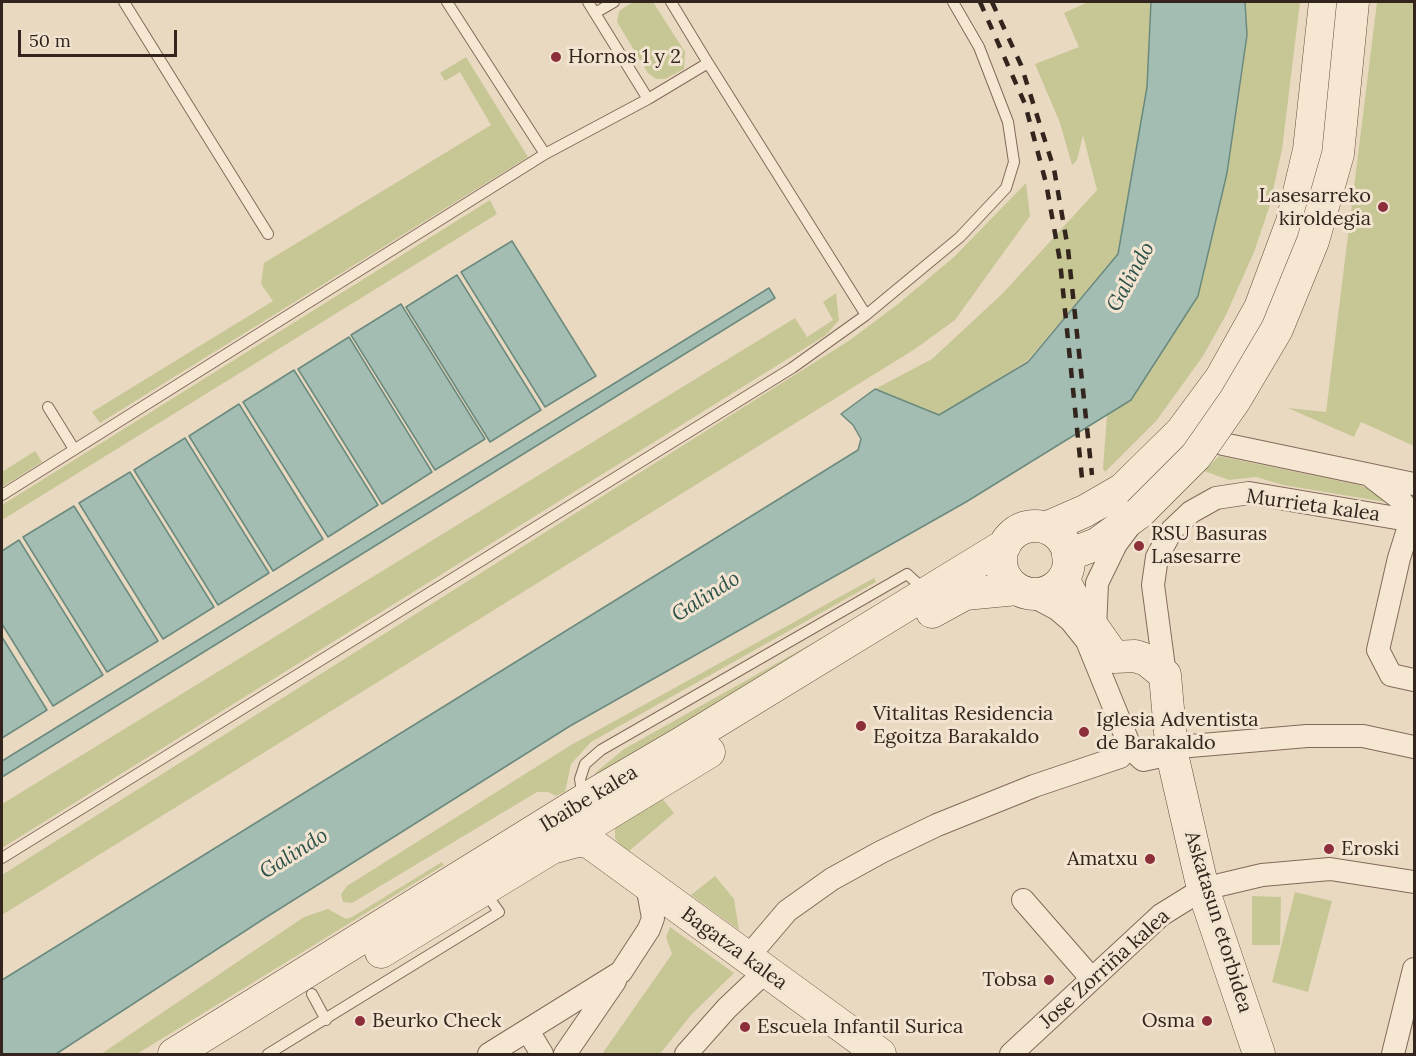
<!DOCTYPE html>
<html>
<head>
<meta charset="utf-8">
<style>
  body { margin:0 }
  #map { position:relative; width:1416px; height:1056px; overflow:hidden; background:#ead9c1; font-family:Lora,serif }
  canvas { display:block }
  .frame { position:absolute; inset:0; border:3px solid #33251d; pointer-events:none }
  .scale { position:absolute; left:18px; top:30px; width:159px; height:27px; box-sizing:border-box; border:3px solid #33251d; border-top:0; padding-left:8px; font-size:18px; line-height:21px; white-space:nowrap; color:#33251d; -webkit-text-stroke:4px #f2e4d0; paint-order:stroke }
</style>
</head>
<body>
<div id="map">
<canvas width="1416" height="1056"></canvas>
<div class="frame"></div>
<div class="scale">50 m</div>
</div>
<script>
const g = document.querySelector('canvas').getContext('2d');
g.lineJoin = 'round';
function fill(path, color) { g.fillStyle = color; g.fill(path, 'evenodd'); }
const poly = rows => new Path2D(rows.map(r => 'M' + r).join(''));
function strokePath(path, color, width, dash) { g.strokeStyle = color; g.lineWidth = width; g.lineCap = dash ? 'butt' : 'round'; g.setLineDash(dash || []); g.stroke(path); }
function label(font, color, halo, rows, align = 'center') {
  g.font = font + ' Lora,serif'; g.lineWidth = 6; g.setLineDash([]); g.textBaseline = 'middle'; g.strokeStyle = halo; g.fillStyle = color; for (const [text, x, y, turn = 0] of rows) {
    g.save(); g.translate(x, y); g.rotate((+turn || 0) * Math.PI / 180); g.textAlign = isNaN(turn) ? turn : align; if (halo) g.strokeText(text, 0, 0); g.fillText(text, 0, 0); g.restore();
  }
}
const green = poly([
  [633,2,653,2,685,52,684,69,665,79,656,79,648,73,617,22,619,11],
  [1088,2,1151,2,1147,87,1118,254,1027,361,939,415,875,389,932,359,1003,293,1097,190,1083,135,1077,160,1072,165,1060,123,1035,64,1079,47,1064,13],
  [1245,2,1300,2,1282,150,1269,208,1254,252,1226,315,1203,356,1157,420,1105,472,1103,469,1107,415,1131,400,1247,35],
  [1377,2,1414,2,1414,446,1361,422,1354,437,1288,408,1326,412],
  [466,57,528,157,100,423,92,412,273,301,261,284,264,263,491,125,460,72,445,81,440,73],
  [1026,183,1030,216,955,320,915,349,2,915,2,875,850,340,898,304,954,257],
  [490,200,497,214,2,520,2,505],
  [836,293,839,320,826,335,2,848,2,804,795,318,807,337,833,320,823,302],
  [35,451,42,462,2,487,2,472],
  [1219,456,1359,485,1375,491,1391,503,1283,485,1256,477,1229,480,1204,471],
  [874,578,876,582,591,742,571,764,565,792,556,796,548,792,537,792,352,903,343,902,341,894,347,886,571,745],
  [884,603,596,780,595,773,624,749],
  [662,798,674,813,629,851,621,846,615,838,615,828],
  [442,862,444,865,137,1054,101,1054,304,917,328,909,346,919,352,917],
  [715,876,734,899,739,930,691,895],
  [1295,892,1332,901,1308,992,1272,982],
  [1252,896,1281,897,1280,945,1252,945],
  [670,927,734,973,691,1015,660,1054,602,1054,672,954,666,937]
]);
const water = poly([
  [1151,2,1245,2,1247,35,1227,173,1198,296,1131,400,966,502,570,726,265,918,56,1054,2,1054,2,980,858,450,861,439,853,425,841,414,875,389,939,415,1028,362,1118,254,1147,87,1151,2],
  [512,241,596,376,545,407,461,272,512,241],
  [457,275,541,410,490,442,406,307,457,275],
  [769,288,775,298,2,777,2,761,769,288],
  [401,304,485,439,435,470,351,335,401,304],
  [349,337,432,472,382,504,298,369,349,337],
  [294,370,378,505,328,537,243,402,294,370],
  [239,404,323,539,273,571,189,436,239,404],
  [185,438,269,573,218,605,134,470,185,438],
  [130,472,214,607,163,639,79,503,130,472],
  [74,506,158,641,107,672,23,537,74,506],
  [19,540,103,675,53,706,2,624,2,551,19,540],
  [2,637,47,710,2,738,2,637]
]);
const lane = poly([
  [124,2,268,234],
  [447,2,545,154],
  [588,2,648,99],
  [671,2,708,63],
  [595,13,614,2],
  [48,407,74,449],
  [2,495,545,154,648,99,708,63,866,315],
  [583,797,580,779,585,764,601,750,907,574,917,583],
  [2,858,792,368,866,315,960,237,1006,188,1014,162,1008,122,979,47,953,2],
  [312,994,326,1020],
  [268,1054,499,912,485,892]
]);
const street = poly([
  [1223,444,1414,484],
  [1373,478,1399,498,1408,510,1411,520],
  [1414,516,1411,520,1399,558,1378,650,1391,675,1414,680],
  [1027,593,1057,609,1071,621,1087,641,1131,749,1143,760,1172,754],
  [1095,629,1097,583,1116,544,1128,528],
  [1165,675,1153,585,1157,557,1172,530,1191,512,1216,498,1249,493,1414,521],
  [1190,746,1307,736,1363,736,1414,747],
  [1023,900,1092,979],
  [747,958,787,911,832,879,881,852,937,825,1034,786,1120,757],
  [528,1031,542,1054],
  [489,1054,621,972,649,929,653,918,647,885],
  [565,1054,615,981],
  [686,1054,727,1008,765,972],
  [1011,1054,1161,915,1203,889,1262,875,1330,869,1414,882],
  [1393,1054,1414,969]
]);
const secondary = poly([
  '1001 560a34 34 0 1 1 68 0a34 34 0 1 1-68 0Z',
  [1046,528,1085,511,1123,489,1181,432,1221,378,1260,308,1292,222,1309,150,1325,2],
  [1068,555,1097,544,1139,513],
  [1063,579,1076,603,1114,657,1135,656,1147,660,1165,675,1172,754,1203,889,1259,1054],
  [932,612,965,594,1017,589],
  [555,847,577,841,589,842,880,1054],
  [381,952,709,752],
  [174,1054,584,800,683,742,1005,545]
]);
const rail = poly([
  [980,2,1025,104,1046,183,1060,261,1082,478],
  [992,2,1021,65,1054,169,1068,249,1092,475]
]);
const secondaryBridge = poly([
  [1139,513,1196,456,1235,400,1277,329,1313,241,1338,154,1353,2]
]);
const markers = [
  [556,57,6,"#8d2e3b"],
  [1383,207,6,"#8d2e3b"],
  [1139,546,6,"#8d2e3b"],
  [861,726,6,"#8d2e3b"],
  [1084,732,6,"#8d2e3b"],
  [1329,849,6,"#8d2e3b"],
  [1150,859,6,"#8d2e3b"],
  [1049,980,6,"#8d2e3b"],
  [360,1021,6,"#8d2e3b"],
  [1207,1021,6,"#8d2e3b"],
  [745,1027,6,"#8d2e3b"]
];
const poiNames = [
  ["Hornos 1 y 2",568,57],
  ["Lasesarreko",1371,196,"right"],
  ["kiroldegia",1371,219,"right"],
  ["RSU Basuras",1151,534],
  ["Lasesarre",1151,557],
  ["Vitalitas Residencia",873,714],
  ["Egoitza Barakaldo",873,737],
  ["Iglesia Adventista",1096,720],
  ["de Barakaldo",1096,743],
  ["Eroski",1341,849],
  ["Amatxu",1138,859,"right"],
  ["Tobsa",1037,980,"right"],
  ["Beurko Check",372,1021],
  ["Osma",1195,1021,"right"],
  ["Escuela Infantil Surica",757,1027]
];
const streetNames = [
  ["Murrieta kalea",1313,506,8],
  ["Ibaibe kalea",589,799,-31],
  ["Askatasun etorbidea",1218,922,73],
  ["Bagatza kalea",734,949,36],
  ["Jose Zorriña kalea",1105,969,-42]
];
const waterNames = [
  ["Galindo",1131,277,-61],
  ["Galindo",706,597,-32],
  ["Galindo",294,854,-32]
];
fill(green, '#c7c796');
fill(water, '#a3bdb2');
strokePath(water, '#6b8a7e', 1.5);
strokePath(lane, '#826a5a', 12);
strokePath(street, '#826a5a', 24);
strokePath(secondary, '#644c3d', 33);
strokePath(lane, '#f6e7d3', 10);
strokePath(street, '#f6e7d3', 22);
strokePath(secondary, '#f6e7d3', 32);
strokePath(rail, '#33251d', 4.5, [10, 10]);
strokePath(secondaryBridge, '#644c3d', 33, []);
strokePath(secondaryBridge, '#f6e7d3', 32);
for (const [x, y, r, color] of markers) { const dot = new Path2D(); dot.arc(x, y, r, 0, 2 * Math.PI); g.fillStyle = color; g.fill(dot); strokePath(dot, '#f2e4d0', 2); }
label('20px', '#33251d', '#f2e4d0', poiNames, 'left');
label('20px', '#33251d', '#f2e4d0', streetNames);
label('italic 21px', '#2d524b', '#f2e4d0', waterNames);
</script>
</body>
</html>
